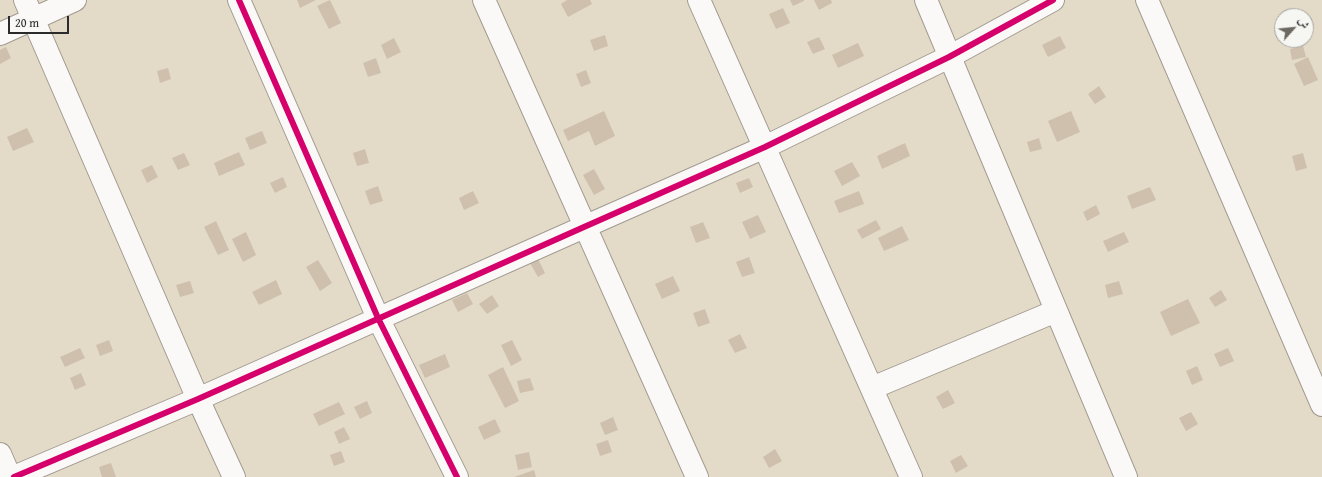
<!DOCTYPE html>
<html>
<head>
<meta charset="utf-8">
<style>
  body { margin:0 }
  #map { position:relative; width:1322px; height:477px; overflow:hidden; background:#e4dac8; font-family:"Gentium Book Plus",Amiri,serif }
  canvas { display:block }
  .north { position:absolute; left:1274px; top:8px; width:40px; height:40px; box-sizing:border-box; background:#f6f6f2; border:1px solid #a5a5a2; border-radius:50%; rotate:63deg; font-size:11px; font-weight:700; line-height:16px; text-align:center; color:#2b2b2b }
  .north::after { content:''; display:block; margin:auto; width:14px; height:18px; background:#6c6862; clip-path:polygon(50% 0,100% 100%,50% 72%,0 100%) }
  .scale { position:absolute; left:8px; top:16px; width:61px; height:18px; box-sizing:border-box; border:2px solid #2b2b2b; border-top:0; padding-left:5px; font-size:12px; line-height:14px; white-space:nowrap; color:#2b2b2b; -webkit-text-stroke:3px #f6f6f2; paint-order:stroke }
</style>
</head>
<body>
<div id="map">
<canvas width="1322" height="477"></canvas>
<div class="north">ش</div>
<div class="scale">20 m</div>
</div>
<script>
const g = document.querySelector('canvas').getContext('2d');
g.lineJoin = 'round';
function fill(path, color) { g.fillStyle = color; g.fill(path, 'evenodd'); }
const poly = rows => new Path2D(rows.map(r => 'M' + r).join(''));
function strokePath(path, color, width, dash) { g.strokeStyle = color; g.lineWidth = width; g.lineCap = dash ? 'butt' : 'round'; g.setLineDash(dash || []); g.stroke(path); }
const building = poly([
  [297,0,316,0,300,8],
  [330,0,341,23,329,29,317,6],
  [567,0,590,0,592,4,568,17,561,4],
  [790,0,804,0,804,1,793,6],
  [814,0,831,0,832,3,819,10],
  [783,8,790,23,776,29,769,14],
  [605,35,608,46,594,51,590,40],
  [1060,36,1066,48,1048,57,1042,45],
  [819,37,825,49,813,54,807,42],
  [394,38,401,52,387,59,381,45],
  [858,43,864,56,838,68,832,55],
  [1303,46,1306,57,1292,60,1290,49],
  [6,47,11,58,0,64,0,50],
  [1308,57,1318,80,1304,86,1294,64],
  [376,58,381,73,368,77,363,63],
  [168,68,171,79,160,83,157,71],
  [586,70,591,83,581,87,576,74],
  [1099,86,1106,97,1095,104,1088,94],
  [604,111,615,136,595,146,589,131,568,141,563,130],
  [1071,111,1080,132,1057,142,1048,121],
  [27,128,34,142,13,151,7,137],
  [262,131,267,143,250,150,245,138],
  [1039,138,1042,149,1030,152,1027,142],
  [905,143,910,156,882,169,877,156],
  [365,149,369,163,357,166,353,153],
  [239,152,245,165,219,176,214,163],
  [184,153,190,165,178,170,172,158],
  [1303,153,1307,168,1296,171,1292,156],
  [852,162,860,176,842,186,834,171],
  [152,165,158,177,147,183,141,170],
  [594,169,605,189,594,195,583,175],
  [283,177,287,187,275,193,270,183],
  [749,178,753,187,740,193,736,183],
  [378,186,383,201,370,205,365,191],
  [1150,187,1156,200,1132,209,1127,196],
  [473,191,479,203,464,210,459,198],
  [859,191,864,204,839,213,834,201],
  [1096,205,1100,214,1087,221,1083,212],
  [758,215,766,232,750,239,742,222],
  [876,220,881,229,862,239,857,230],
  [216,221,229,250,218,255,204,227],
  [703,222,710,238,696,243,690,227],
  [902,226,909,240,884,251,878,238],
  [246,232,256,255,243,262,232,239],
  [1124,232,1129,242,1108,252,1103,241],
  [749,257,755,273,742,277,736,262],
  [538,259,545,273,538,277,530,263],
  [318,260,332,283,320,291,306,267],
  [673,276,680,291,662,299,655,284],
  [276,280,282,294,259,305,252,292],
  [190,281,194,293,180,297,176,285],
  [1119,281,1123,294,1108,298,1105,285],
  [1221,290,1227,300,1215,307,1209,298],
  [467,293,473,304,458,312,452,300],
  [492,295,499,306,487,314,479,304],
  [1188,299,1200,323,1171,336,1160,312],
  [705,309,710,323,698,327,693,313],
  [740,334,747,348,735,353,728,340],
  [109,340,113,351,100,356,96,345],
  [512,340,522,360,511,366,501,345],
  [80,348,85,358,65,367,60,357],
  [1228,348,1234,361,1220,367,1214,354],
  [445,354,450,367,425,378,419,365],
  [1197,366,1203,380,1192,385,1186,371],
  [503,367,519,401,505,408,488,375],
  [81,373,86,385,75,390,70,378],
  [530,378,534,390,520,393,517,381],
  [948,390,955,403,943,409,936,397],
  [367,401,372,413,360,419,354,407],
  [339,402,345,414,319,426,313,414],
  [1191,412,1198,424,1186,431,1179,418],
  [613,417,618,430,605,435,600,423],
  [495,419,501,432,484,440,478,427],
  [344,427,350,439,339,444,334,432],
  [608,440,612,452,600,456,596,444],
  [775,449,782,461,769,468,763,457],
  [341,451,345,462,334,466,330,455],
  [529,452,532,467,518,470,515,455],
  [961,455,968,466,956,473,950,461],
  [111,463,116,477,102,477,99,467],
  [534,470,536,477,514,477]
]);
const minor = poly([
  [25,0,198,399,234,477],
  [239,0,378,318,457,477],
  [484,0,697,477],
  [699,0,911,477],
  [926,0,1126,477],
  [1147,0,1322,405],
  [0,34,75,0],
  [872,388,1056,311],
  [0,454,10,477],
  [14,477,198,399,584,227,765,147,949,57,1053,0]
]);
const cycleway = poly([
  [239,0,378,318,457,477],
  [14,477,198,399,584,227,765,147,949,57,1053,0]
]);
fill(building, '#cec0ad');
strokePath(minor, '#a19b91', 24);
strokePath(minor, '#fbf9f7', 22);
strokePath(cycleway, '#d6006c', 6);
</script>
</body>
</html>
